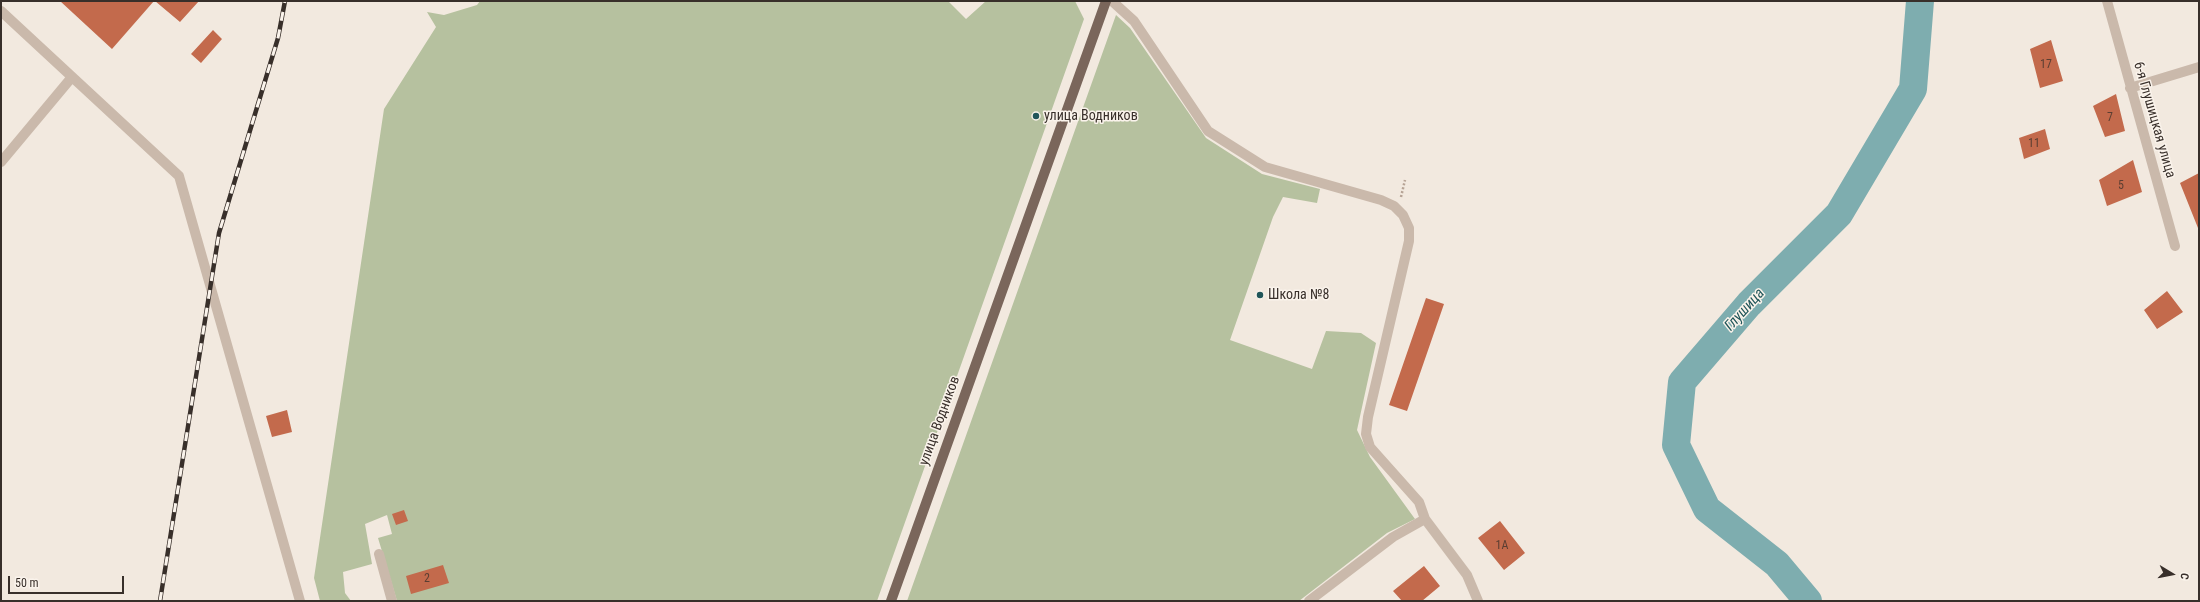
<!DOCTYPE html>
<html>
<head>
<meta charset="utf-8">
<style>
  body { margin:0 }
  #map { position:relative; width:2200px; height:602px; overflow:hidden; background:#f2e9df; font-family:"Roboto Condensed",sans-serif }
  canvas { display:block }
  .frame { position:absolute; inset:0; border:2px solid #382f2a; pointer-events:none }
  .north { position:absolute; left:2152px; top:554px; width:40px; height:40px; -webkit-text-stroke:3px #faf3eb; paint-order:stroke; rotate:100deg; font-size:11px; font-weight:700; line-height:16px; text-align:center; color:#382f2a }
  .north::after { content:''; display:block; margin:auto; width:14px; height:18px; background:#382f2a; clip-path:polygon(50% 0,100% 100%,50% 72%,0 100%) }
  .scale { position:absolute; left:8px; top:576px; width:116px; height:18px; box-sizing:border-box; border:2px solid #382f2a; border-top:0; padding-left:5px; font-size:12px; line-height:14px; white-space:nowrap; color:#382f2a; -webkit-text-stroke:3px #faf3eb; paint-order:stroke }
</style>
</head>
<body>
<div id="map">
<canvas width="2200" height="602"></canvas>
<div class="frame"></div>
<div class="north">С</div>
<div class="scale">50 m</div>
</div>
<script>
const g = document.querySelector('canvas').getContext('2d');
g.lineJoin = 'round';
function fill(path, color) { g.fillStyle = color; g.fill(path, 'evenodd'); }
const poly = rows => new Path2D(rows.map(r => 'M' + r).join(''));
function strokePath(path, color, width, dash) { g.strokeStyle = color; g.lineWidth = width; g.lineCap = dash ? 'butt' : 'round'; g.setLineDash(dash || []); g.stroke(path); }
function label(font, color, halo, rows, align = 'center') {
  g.font = font + ' "Roboto Condensed",sans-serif'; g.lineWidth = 3; g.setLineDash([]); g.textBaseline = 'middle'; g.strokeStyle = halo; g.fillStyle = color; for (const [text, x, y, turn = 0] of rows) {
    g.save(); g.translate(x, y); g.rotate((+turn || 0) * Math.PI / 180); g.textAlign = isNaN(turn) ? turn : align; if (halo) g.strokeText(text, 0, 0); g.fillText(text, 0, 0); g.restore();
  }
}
const green = poly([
  [480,1,948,1,966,19,986,1,1075,1,1084,19,877,601,397,601,378,538,392,534,387,515,365,524,372,564,343,572,345,593,351,601,320,601,314,578,384,109,436,27,427,12,444,15,477,5],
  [1116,15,1130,28,1206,138,1262,174,1320,189,1317,203,1283,197,1273,217,1230,340,1312,369,1326,331,1361,333,1376,343,1357,430,1370,457,1415,519,1387,533,1299,601,907,601]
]);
const river = poly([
  [1808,601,1777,564,1707,509,1676,445,1682,382,1749,304,1839,214,1913,89,1920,1]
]);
const building = poly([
  [60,1,154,1,112,49],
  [155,1,199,1,180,22],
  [213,30,222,39,201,63,191,54],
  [2051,40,2063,81,2040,88,2030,49],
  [2116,94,2125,131,2105,137,2093,106],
  [2045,129,2050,149,2024,159,2019,138],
  [2133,160,2142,192,2107,206,2099,180],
  [2199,173,2199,227,2198,228,2180,183],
  [2167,291,2183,312,2157,329,2144,310],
  [1426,298,1444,304,1407,411,1389,405],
  [287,410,292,432,272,437,266,416],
  [404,510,408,521,396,525,392,514],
  [1500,521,1525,553,1504,570,1478,538],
  [443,565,449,583,411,594,406,576],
  [1424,566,1440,586,1422,601,1402,601,1393,591]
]);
const path = poly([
  [1401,197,1405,180]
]);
const minor = poly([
  [1112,1,1134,21,1208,131,1265,167,1381,200,1394,206,1403,215,1409,228,1409,241,1368,417,1366,434,1370,447,1419,502,1425,519,1467,575,1478,601],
  [2107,1,2175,246],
  [1,11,179,176,300,601],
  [2130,88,2199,67],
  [1,162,72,77],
  [379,554,392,601],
  [1309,601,1393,537,1425,519]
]);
const major = poly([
  [891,601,1106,1]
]);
const rail = poly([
  [160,601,219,233,278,38,285,1]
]);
const markers = [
  [1036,116,4,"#205559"],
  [1260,295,4,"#205559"]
];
const numberNames = [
  ["17",2046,65],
  ["7",2110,118],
  ["11",2034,144],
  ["5",2121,186],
  ["1А",1502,546],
  ["2",427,579]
];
const poiNames = [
  ["улица Водников",1044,116],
  ["Школа №8",1268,295]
];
const streetNames = [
  ["6-я Глушицкая улица",2154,120,74],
  ["улица Водников",940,421,-70]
];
const waterNames = [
  ["Глушица",1745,310,-48]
];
fill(green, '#b6c19f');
strokePath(river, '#7eadaf', 28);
fill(building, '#c36a4c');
strokePath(path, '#b6a395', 2.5, [2, 2]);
strokePath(minor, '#cab9ab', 10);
strokePath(major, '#7a665b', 10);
strokePath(rail, '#382f2a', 4.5);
strokePath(rail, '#faf3eb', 3, [9]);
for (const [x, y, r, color] of markers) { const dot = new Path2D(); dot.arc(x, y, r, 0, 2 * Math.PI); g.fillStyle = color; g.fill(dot); strokePath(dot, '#faf3eb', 1.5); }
label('12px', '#5b3e32', null, numberNames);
label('14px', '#382f2a', '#faf3eb', poiNames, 'left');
label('14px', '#382f2a', '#faf3eb', streetNames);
label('italic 15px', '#205559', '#faf3eb', waterNames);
</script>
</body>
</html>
